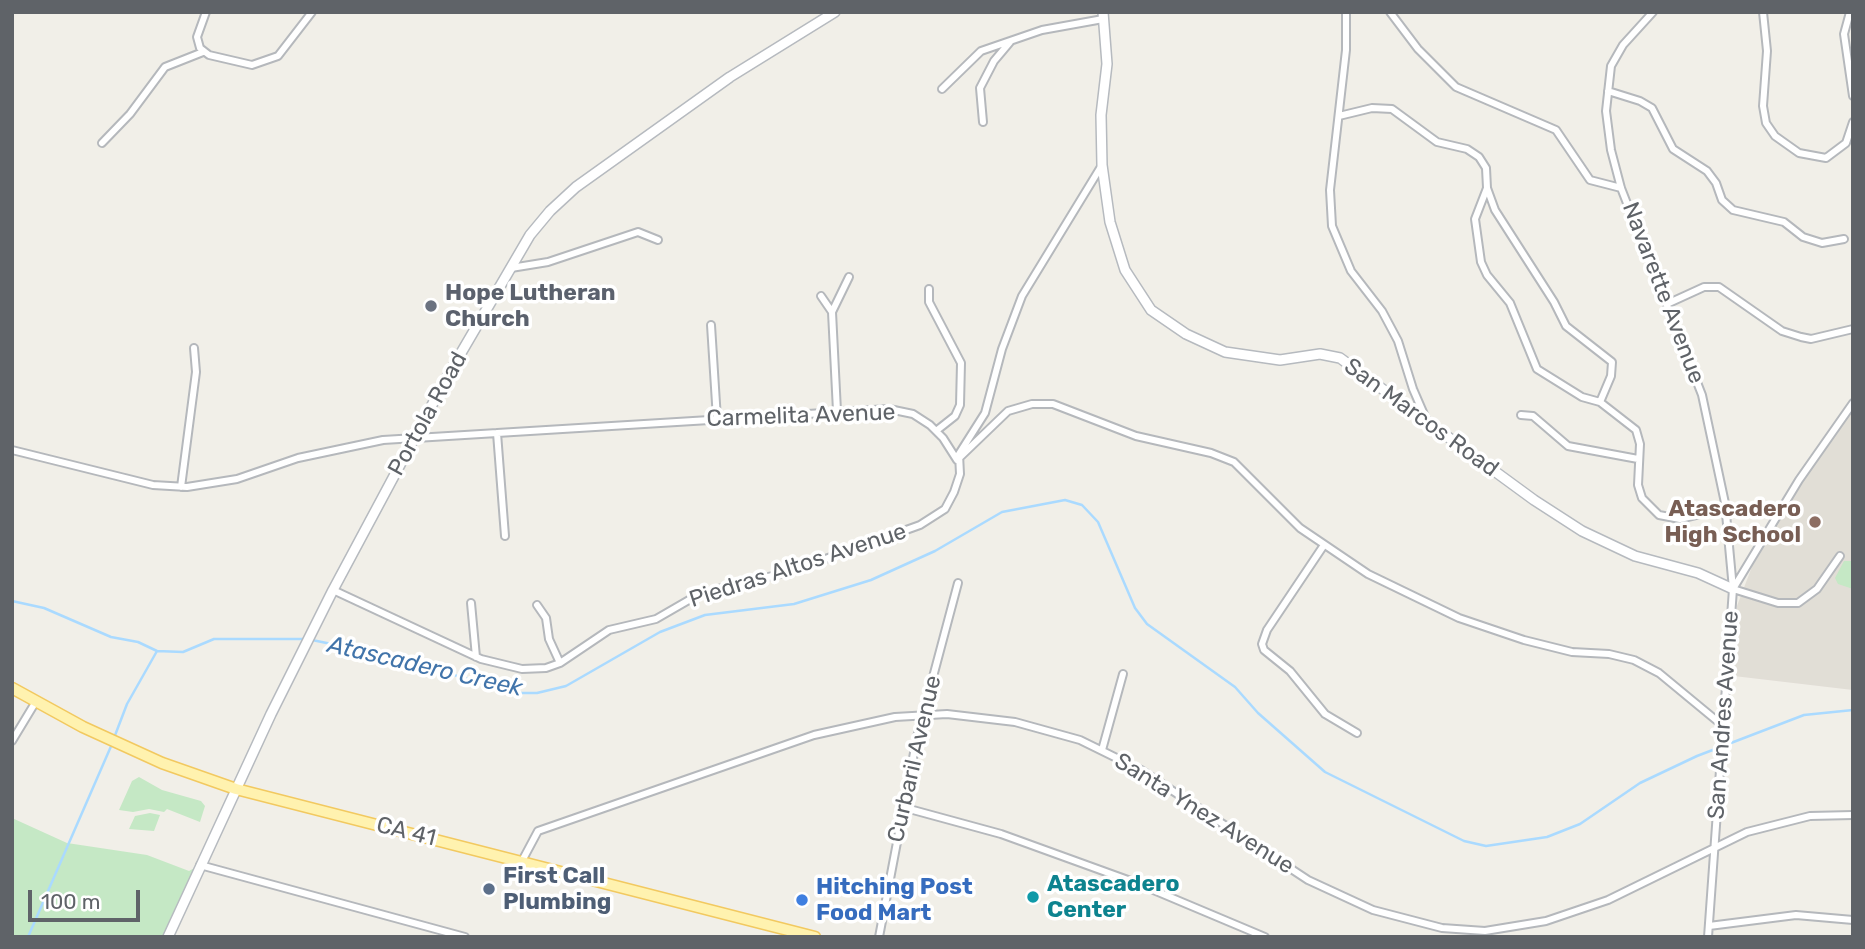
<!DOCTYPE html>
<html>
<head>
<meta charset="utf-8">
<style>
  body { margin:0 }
  #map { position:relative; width:1865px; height:949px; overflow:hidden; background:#f1efe8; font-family:Rubik,sans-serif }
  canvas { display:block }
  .frame { position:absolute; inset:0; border:14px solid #5f6368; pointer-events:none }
  .scale { position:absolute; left:28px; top:890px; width:112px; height:32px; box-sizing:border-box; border:4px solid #5f6368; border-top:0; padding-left:9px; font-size:21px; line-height:24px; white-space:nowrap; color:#5f6368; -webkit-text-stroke:5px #fff; paint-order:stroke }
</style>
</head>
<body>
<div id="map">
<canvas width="1865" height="949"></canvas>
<div class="frame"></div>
<div class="scale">100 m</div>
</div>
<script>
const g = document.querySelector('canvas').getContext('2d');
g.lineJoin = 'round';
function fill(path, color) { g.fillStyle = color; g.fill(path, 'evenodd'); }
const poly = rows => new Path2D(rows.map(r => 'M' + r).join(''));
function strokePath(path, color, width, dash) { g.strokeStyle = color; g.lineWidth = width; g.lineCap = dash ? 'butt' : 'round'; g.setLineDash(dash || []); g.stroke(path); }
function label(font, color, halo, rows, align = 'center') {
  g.font = font + ' Rubik,sans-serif'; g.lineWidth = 7; g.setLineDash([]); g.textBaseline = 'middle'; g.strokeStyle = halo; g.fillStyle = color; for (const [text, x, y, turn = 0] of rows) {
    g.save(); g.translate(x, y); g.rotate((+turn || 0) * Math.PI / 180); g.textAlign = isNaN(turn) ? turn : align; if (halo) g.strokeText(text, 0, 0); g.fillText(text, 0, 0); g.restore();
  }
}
const education = poly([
  [1853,410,1853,690,1734,676,1737,606,1753,564,1803,480]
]);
const green = poly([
  [1844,561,1853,561,1853,589,1838,584,1835,578],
  [139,777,162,790,201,801,205,806,200,822,167,809,164,812,149,809,133,812,119,810,132,781],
  [150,813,160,815,154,831,129,829,135,816],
  [12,818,67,843,147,855,189,871,200,865,169,937,12,937]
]);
const stream = poly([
  [12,601,44,608,111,637,138,642,157,651,183,652,214,639,305,639],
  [312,640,395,657,513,693,537,693,566,686,660,632,705,615,794,604,871,580,935,551,1002,512,1065,500,1082,505,1098,522,1135,608,1147,624,1235,687,1258,713,1325,772,1464,841,1486,846,1547,837,1580,824,1640,783,1697,756,1804,715,1853,710],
  [114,738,127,704,157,651],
  [28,937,112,744]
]);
const street = poly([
  [206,12,197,37,200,48,209,55,252,65,278,56,312,12],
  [1346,12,1346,50,1330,190,1332,226,1351,271,1382,311,1398,341,1413,389,1426,419],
  [1390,12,1418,49,1456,87,1556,130,1590,180,1621,188],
  [1653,12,1623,45,1611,66,1606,111,1611,150,1621,188,1702,395,1725,503,1733,589,1778,603,1798,603,1817,589,1840,556],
  [1763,12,1767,51,1763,106,1766,123,1775,136,1799,153,1826,158,1846,143,1853,122],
  [1850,12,1844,34,1853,96],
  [942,89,981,51,1042,30,1103,19],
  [1608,91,1640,101,1652,108,1673,149,1707,171,1716,183,1722,200,1733,210,1784,222,1803,237,1822,243,1844,239],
  [1339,116,1372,108,1392,109,1437,142,1467,149,1479,157,1486,168,1487,188,1475,219,1481,262,1487,275,1510,303,1537,369,1582,397,1600,402,1636,430,1640,444,1638,485,1642,498,1659,515,1680,519,1726,508],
  [983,122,980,88,994,61,1010,42],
  [102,143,130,114,165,67,203,52],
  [1487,188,1495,210,1554,302,1566,326,1612,362,1611,376,1600,402],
  [511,268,548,262,638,232,658,240],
  [929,289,929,302,961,363,960,405,955,416,936,431],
  [821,296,832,312],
  [1669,303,1704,287,1719,287,1782,331,1801,337,1811,339,1853,329],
  [711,325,717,419],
  [837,411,832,312,849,277],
  [1521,415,1533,416,1568,446,1638,459],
  [497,433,505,536],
  [12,450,153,485,187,487,237,479,298,458,383,440,889,409,913,414,930,425,943,438,957,460,1008,411,1032,404,1053,404,1136,436,1211,453,1234,462,1300,528,1368,574,1459,618,1524,640,1572,652,1609,654,1634,660,1659,673,1722,725],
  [181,487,196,372,194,348],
  [1324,545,1267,630,1262,644,1264,650,1290,671,1325,714,1357,733],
  [333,590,481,659,522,669,546,668,560,663,609,630,656,619,701,593,789,572,920,525,945,509,954,492,960,474,959,454,985,413,1002,349,1022,296,1102,165],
  [471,603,476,657],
  [537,605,546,618,549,639,560,663],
  [12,741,35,703],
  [1102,750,1123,674],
  [902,807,1001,834,1139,884,1265,937],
  [522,861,538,831,814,735,895,717,947,714,1015,722,1080,740,1141,770,1308,880,1373,910,1442,928,1485,931,1546,921,1608,900,1747,832,1810,816,1853,815],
  [200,865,465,937],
  [1709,926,1796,915,1853,920],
  [879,937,917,737,958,583],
  [1708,937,1733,589,1799,480,1853,403]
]);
const secondary = poly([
  [1103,12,1107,64,1101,115,1102,165,1110,222,1125,270,1151,310,1186,334,1225,352,1280,360,1320,354,1340,358,1534,500,1582,531,1635,556,1698,573,1733,589],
  [168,937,271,714,333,590,447,377,530,235,550,211,576,187,730,77,835,12]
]);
const primary = poly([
  [12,688,83,727,162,763,236,789,815,937]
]);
const markers = [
  [431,306,7,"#6b7280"],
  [1815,522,7,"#8d6e63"],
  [489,889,7,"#5c6f8a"],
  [1033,897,7,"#0f9aa8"],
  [802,900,7,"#3f7fe0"]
];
const worshipNames = [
  ["Hope Lutheran",445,293],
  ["Church",445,319]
];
const streetNames = [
  ["Navarette Avenue",1663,293,69],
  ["Portola Road",428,414,-61],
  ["Carmelita Avenue",801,416,-2],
  ["San Marcos Road",1421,418,36],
  ["Piedras Altos Avenue",798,566,-18],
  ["San Andres Avenue",1724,715,-86],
  ["Curbaril Avenue",915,759,-77],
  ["Santa Ynez Avenue",1204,814,32],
  ["CA 41",406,832,14]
];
const educationNames = [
  ["Atascadero",1801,509],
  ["High School",1801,535]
];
const serviceNames = [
  ["First Call",503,876],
  ["Plumbing",503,902]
];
const cultureNames = [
  ["Atascadero",1047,884],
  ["Center",1047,910]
];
const shopNames = [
  ["Hitching Post",816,887],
  ["Food Mart",816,913]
];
const waterNames = [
  ["Atascadero Creek",425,667,13]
];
fill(education, '#e1ded6');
fill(green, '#c5e8c5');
strokePath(stream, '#aadaff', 2.5);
strokePath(street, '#b5b8bc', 10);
strokePath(secondary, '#b6babf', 12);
strokePath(primary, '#f2c960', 13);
strokePath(street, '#fff', 6);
strokePath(secondary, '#fff', 9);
strokePath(primary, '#fff2af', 10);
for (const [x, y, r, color] of markers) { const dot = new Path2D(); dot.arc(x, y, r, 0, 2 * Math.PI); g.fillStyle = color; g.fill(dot); strokePath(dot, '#fff', 2.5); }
label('bold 23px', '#5b616d', '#fff', worshipNames, 'left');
label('23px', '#5f6368', '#fff', streetNames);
label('bold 23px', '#785e54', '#fff', educationNames, 'right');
label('bold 23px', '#4e5e75', '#fff', serviceNames, 'left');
label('bold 23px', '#0d838f', '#fff', cultureNames, 'left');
label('bold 23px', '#366cbe', '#fff', shopNames, 'left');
label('italic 24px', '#4174aa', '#fff', waterNames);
</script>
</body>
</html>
